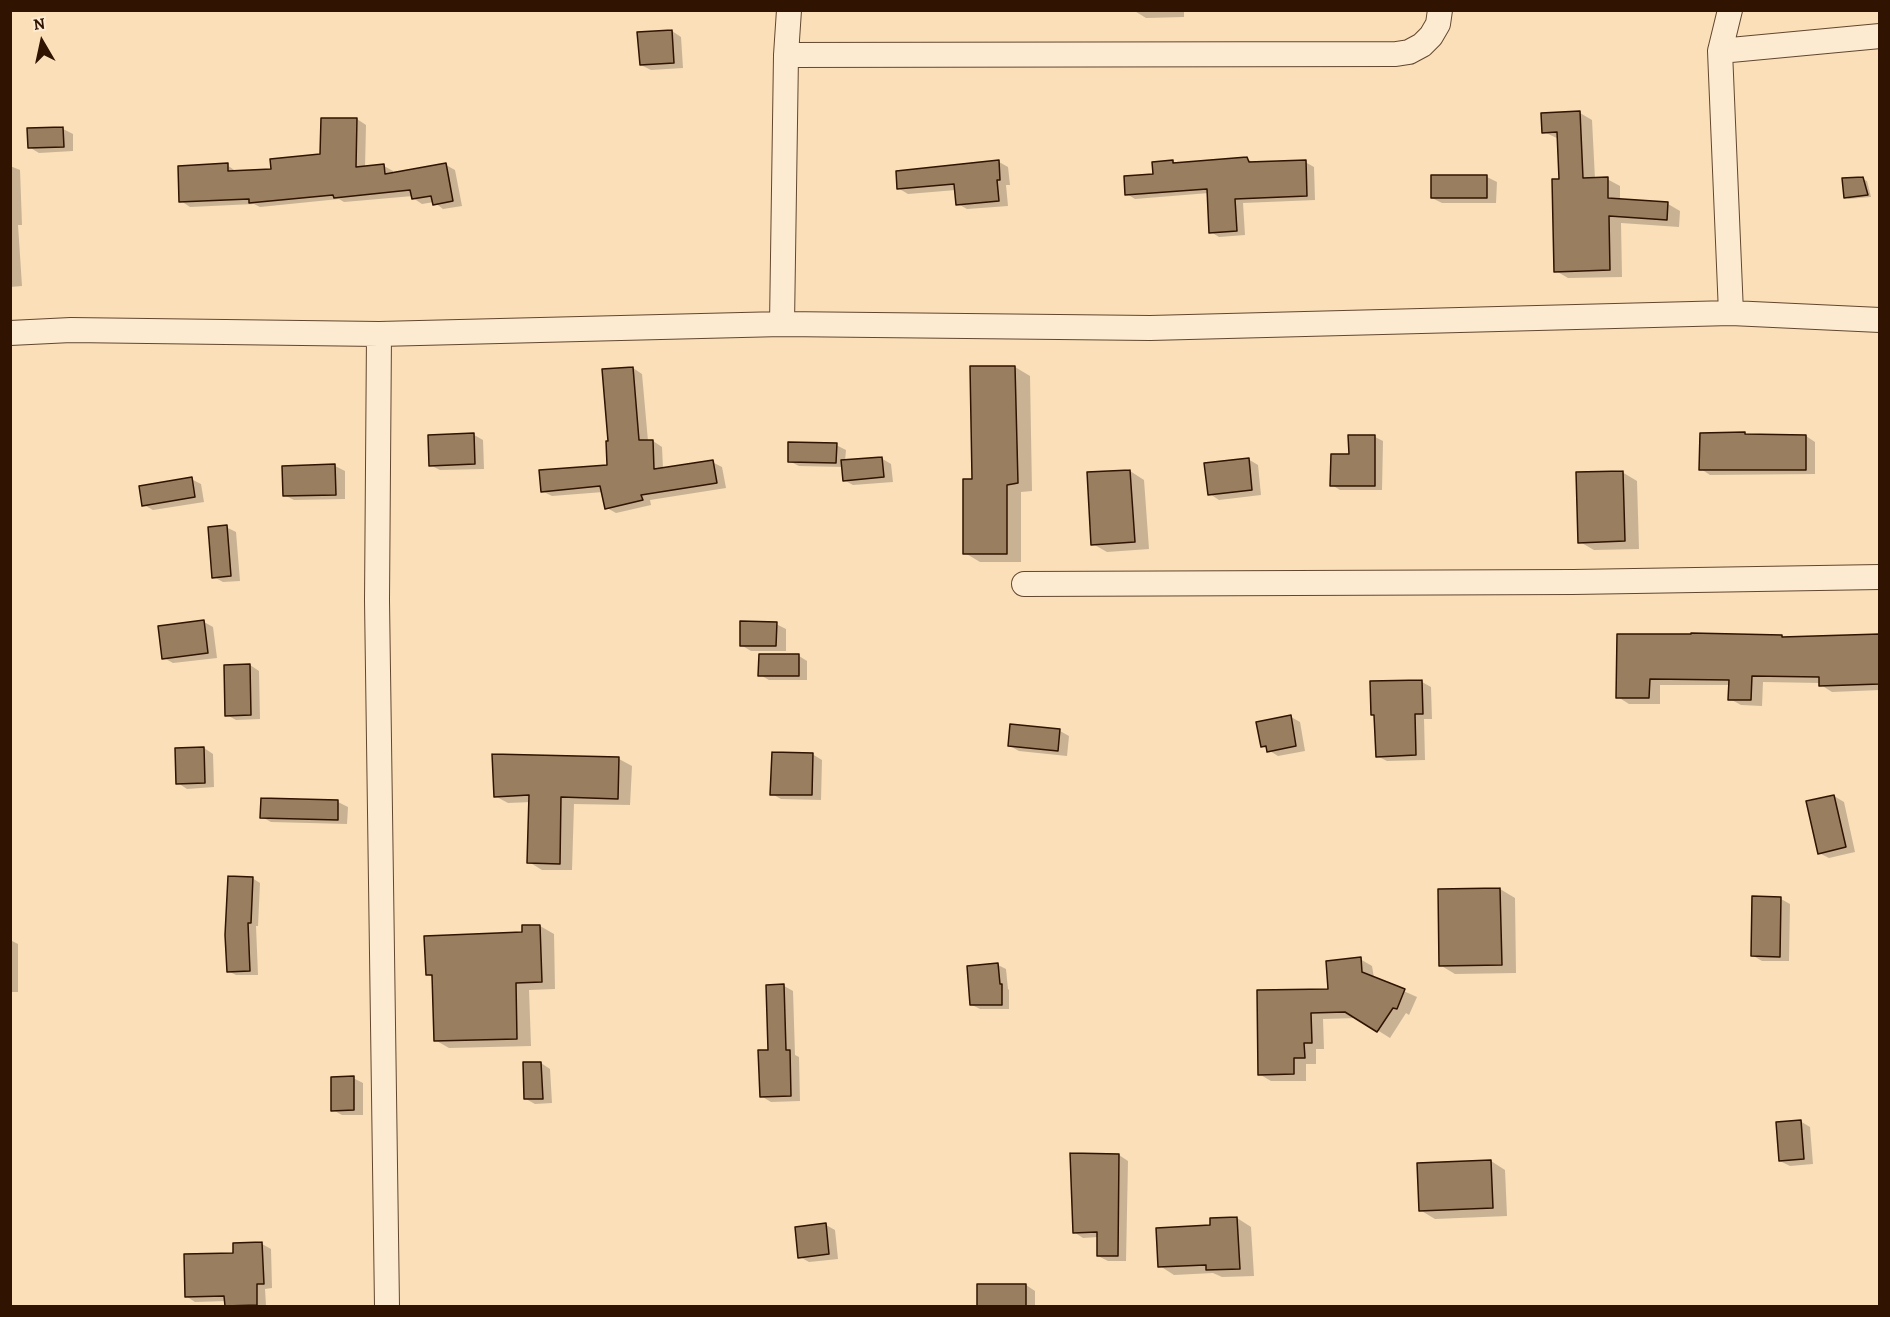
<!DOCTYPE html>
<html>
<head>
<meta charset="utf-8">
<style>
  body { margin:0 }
  #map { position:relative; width:1890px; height:1317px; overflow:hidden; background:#fadfb8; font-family:Alegreya,serif }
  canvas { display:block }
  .frame { position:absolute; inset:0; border:12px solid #301401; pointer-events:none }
  .north { position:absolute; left:12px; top:12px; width:60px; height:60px; -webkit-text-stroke:4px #fcead1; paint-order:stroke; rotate:351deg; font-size:16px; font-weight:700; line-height:24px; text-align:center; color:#301401 }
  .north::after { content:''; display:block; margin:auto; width:21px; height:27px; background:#301401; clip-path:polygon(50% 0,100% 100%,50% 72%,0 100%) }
</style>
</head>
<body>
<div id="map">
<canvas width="1890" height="1317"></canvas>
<div class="frame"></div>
<div class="north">N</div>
</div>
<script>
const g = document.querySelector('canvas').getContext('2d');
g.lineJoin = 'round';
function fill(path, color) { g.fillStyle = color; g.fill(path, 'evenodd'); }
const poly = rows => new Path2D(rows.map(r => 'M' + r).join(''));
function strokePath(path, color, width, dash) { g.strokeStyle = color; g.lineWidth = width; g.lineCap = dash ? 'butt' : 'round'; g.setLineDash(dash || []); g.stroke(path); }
const shadow = poly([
  [1133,10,1184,10,1184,17,1146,18],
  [672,31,681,37,683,68,651,70,641,65],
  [1580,113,1592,120,1595,179,1607,179,1620,186,1620,200,1668,204,1680,211,1679,227,1621,223,1622,277,1568,278,1556,271,1560,180,1559,139,1544,132],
  [357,119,366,125,365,168,384,166,393,171,393,174,446,165,455,170,462,206,443,209,434,202,422,204,413,198,413,196,344,202,339,199,260,207,254,204,190,207,181,201,227,165,237,172,273,171,322,156],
  [63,129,73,134,73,151,39,153,29,147],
  [1247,159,1256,164,1305,162,1314,167,1315,200,1243,203,1245,235,1219,237,1211,232,1209,193,1135,199,1127,194,1172,162,1176,164],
  [999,162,1008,167,1010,185,1006,185,1008,206,967,209,958,204,956,190,908,194,898,188],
  [10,166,20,170,22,225,18,225,22,286,10,287],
  [1432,177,1487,177,1497,182,1496,203,1442,203,1432,198],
  [1862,179,1867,181,1871,197,1849,199,1845,197],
  [1015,367,1030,376,1032,491,1021,492,1021,562,980,562,965,553,974,481,971,368],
  [633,368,642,374,648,441,653,441,662,447,663,469,712,462,722,467,726,488,650,500,651,505,616,513,607,508,603,492,552,496,542,491,608,466],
  [474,435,483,440,484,469,440,470,430,465],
  [1747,436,1806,436,1815,442,1815,474,1710,475,1701,469],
  [1375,437,1383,441,1382,490,1340,490,1332,485,1350,456],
  [836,445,846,450,845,461,881,458,891,464,893,482,853,485,844,480,843,467,799,466,789,461],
  [1248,459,1258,465,1261,495,1219,500,1210,494],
  [335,466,345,471,345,499,294,500,284,495],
  [1130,471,1144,480,1149,549,1107,552,1093,544],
  [1622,472,1637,481,1639,549,1594,550,1580,542],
  [191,479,201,484,204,502,153,510,144,505],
  [226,527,236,532,240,581,223,582,214,577],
  [204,622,213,627,217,658,173,663,164,658],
  [776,624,786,629,786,651,751,651,741,645],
  [1618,635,1782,636,1785,638,1880,636,1880,690,1832,692,1821,685,1820,683,1763,682,1762,706,1741,705,1730,699,1730,685,1660,685,1660,704,1629,704,1618,697],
  [799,656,807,661,807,680,769,680,760,675],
  [250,665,259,671,260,719,236,720,227,715],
  [1422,682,1431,687,1432,719,1424,719,1425,760,1387,761,1377,756],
  [1291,717,1300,722,1305,751,1278,756,1262,746],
  [1060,731,1069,736,1067,756,1019,751,1010,746],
  [204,748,213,754,214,787,187,789,178,783],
  [812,754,822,760,821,800,781,799,772,794],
  [619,759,632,766,630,805,574,804,572,870,542,870,529,862,531,802,508,803,495,796],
  [1834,796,1844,802,1855,852,1829,858,1819,853],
  [262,800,338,802,348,807,347,824,271,822,262,817],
  [252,878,260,883,258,926,256,926,258,975,236,975,228,971],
  [1500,889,1515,898,1516,973,1455,974,1440,965,1439,890],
  [1781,899,1790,904,1789,961,1762,961,1752,955],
  [540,926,554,934,555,989,529,990,531,1046,449,1048,435,1040,434,978,427,974],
  [10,940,18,944,18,992,10,992],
  [1360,959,1372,966,1374,978,1417,997,1409,1015,1406,1013,1390,1038,1358,1018,1323,1019,1324,1049,1316,1049,1316,1064,1306,1064,1306,1081,1271,1081,1259,1074,1330,991],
  [998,965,1006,969,1008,989,1009,990,1009,1009,980,1009,972,1005],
  [784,986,793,991,795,1055,799,1057,800,1101,771,1102,761,1096],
  [541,1063,550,1069,552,1103,535,1104,526,1099],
  [353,1078,363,1083,363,1115,342,1115,333,1110],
  [1800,1121,1810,1127,1813,1164,1790,1166,1780,1161],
  [1119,1155,1128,1161,1126,1261,1108,1261,1098,1256,1098,1237,1083,1238,1074,1232],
  [1491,1161,1505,1170,1507,1216,1435,1219,1420,1210],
  [1237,1218,1251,1227,1254,1276,1222,1277,1213,1273,1174,1275,1160,1266],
  [826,1225,835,1230,838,1259,809,1262,800,1257],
  [234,1244,262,1244,271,1249,272,1288,265,1289,266,1306,228,1306,226,1301,195,1302,186,1296,235,1254],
  [1026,1285,1035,1291,1035,1306,979,1306]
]);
const building = poly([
  [672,30,674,63,640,65,637,32,672,30],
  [1580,111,1583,178,1608,177,1608,198,1668,202,1667,220,1609,216,1610,270,1554,272,1552,179,1559,179,1557,132,1542,133,1541,113,1580,111],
  [321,118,357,118,356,167,384,164,385,174,446,163,453,201,433,205,431,196,412,199,410,190,334,198,333,195,249,203,249,199,179,202,178,166,228,163,228,171,271,169,270,159,320,154,321,118],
  [63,127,64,147,28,148,27,128,63,127],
  [1247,157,1249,162,1306,160,1307,196,1235,199,1237,231,1209,233,1207,189,1125,195,1124,176,1153,174,1152,162,1173,160,1173,163,1247,157],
  [999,160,1000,180,997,180,999,201,956,205,954,184,897,189,896,171,999,160],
  [1431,175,1487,175,1487,198,1431,198,1431,175],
  [1863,177,1868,195,1844,198,1842,178,1863,177],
  [970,366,1015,366,1018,483,1007,485,1007,554,963,554,963,479,972,479,970,366],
  [633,367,639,440,653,440,654,469,713,460,717,483,641,495,643,500,605,509,600,486,541,492,539,470,607,465,606,441,608,441,602,369,633,367],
  [1745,432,1745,434,1806,435,1806,470,1699,470,1700,433,1745,432],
  [474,433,475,464,429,466,428,435,474,433],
  [1348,435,1375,435,1375,486,1330,486,1331,454,1349,454,1348,435],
  [788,442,837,443,836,463,788,462,788,442],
  [882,457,884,477,843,481,841,460,882,457],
  [1249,458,1252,490,1208,495,1204,463,1249,458],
  [335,464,336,495,283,496,282,466,335,464],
  [1130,470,1135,542,1091,545,1087,472,1130,470],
  [1623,471,1625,541,1578,543,1576,472,1623,471],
  [192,477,195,497,142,506,139,486,192,477],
  [227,525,231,576,212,578,208,527,227,525],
  [204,620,208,653,162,659,158,626,204,620],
  [740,621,777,622,776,646,740,646,740,621],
  [1691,633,1782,635,1782,637,1880,634,1880,684,1819,686,1819,677,1752,676,1751,700,1728,700,1729,680,1650,679,1649,698,1616,698,1617,634,1691,634,1691,633],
  [759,654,799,654,799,676,758,676,759,654],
  [250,664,251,715,225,716,224,665,250,664],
  [1422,680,1423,714,1415,714,1416,755,1376,757,1374,715,1371,715,1370,681,1422,680],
  [1291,715,1296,746,1267,752,1266,746,1261,747,1256,722,1291,715],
  [1010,724,1060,729,1058,751,1008,746,1010,724],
  [204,747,205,783,176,784,175,748,204,747],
  [772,752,813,753,812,795,770,795,772,752],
  [492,754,619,757,618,799,561,797,560,864,527,863,529,795,494,797,492,754],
  [1834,795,1846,847,1818,854,1806,801,1834,795],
  [261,798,338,800,338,820,260,818,261,798],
  [228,876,253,877,251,923,248,923,250,971,227,972,225,935,228,876],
  [1500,888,1502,965,1439,966,1438,889,1500,888],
  [1752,896,1781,897,1780,957,1751,956,1752,896],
  [522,925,540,925,542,982,516,983,517,1039,434,1041,432,975,426,975,424,936,522,932,522,925],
  [1361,957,1362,972,1405,989,1397,1009,1393,1008,1377,1032,1345,1012,1311,1013,1312,1043,1304,1043,1305,1058,1294,1058,1294,1074,1258,1075,1257,990,1328,989,1326,961,1361,957],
  [998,963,1000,984,1002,984,1002,1005,970,1005,967,966,998,963],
  [784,984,786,1050,790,1050,791,1096,760,1097,758,1050,768,1050,766,985,784,984],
  [523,1062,541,1062,543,1099,524,1099,523,1062],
  [354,1076,354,1110,331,1111,331,1077,354,1076],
  [1801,1120,1804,1159,1779,1161,1776,1122,1801,1120],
  [1070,1153,1119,1154,1118,1256,1097,1256,1097,1232,1073,1233,1070,1153],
  [1491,1160,1493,1208,1419,1211,1417,1163,1491,1160],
  [1237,1217,1240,1269,1206,1270,1206,1265,1158,1267,1156,1228,1210,1225,1210,1218,1237,1217],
  [826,1223,829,1254,798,1258,795,1227,826,1223],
  [262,1242,264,1284,257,1284,257,1305,225,1306,224,1296,185,1297,184,1254,233,1253,233,1243,262,1242],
  [977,1284,1026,1284,1026,1306,977,1306,977,1284]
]);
const street = poly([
  [1730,10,1720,51,1731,313],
  [1720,51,1880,36],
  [786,55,1396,54,1409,52,1422,45,1431,36,1438,24,1440,10],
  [782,324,786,55,789,10],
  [10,333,71,330,379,334,782,324,1150,328,1731,313,1880,320],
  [379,334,377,600,387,1306],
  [1024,584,1573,582,1880,577]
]);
fill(shadow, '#0003');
fill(building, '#997e60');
strokePath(building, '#301401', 1.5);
strokePath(street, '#62472f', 26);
strokePath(street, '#fcead1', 24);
</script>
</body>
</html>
